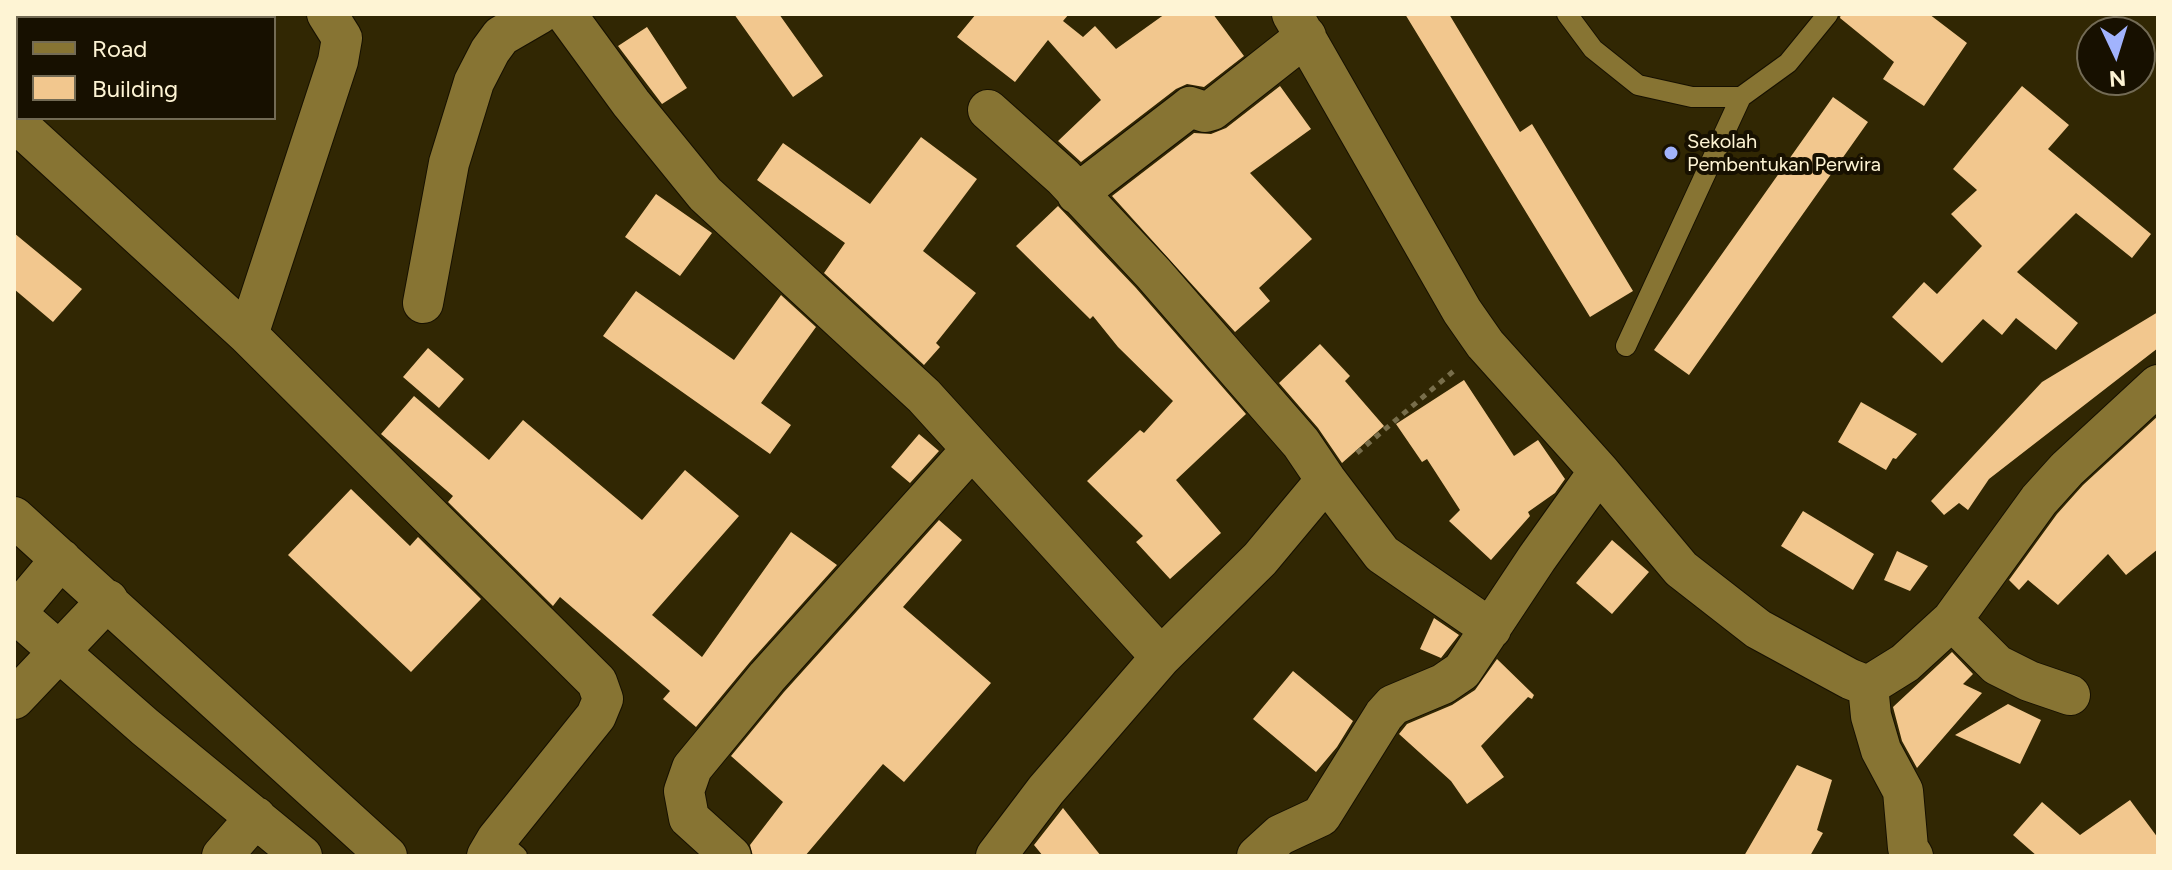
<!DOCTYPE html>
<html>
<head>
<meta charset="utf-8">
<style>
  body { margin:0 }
  #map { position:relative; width:2172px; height:870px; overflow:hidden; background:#312703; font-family:Figtree,sans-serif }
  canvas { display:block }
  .frame { position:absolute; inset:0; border:16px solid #fef4d4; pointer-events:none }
  .legend { position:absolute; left:16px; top:16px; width:260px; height:104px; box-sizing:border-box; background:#171000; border:2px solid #736b55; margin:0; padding:10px 14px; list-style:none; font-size:24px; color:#fef4d4 }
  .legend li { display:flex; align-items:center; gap:16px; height:40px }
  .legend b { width:40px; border:2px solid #736b55 }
  .north { position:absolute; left:2076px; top:16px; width:80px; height:80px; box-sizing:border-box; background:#171000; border:2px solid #736b55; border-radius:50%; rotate:176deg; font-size:22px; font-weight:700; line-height:32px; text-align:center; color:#fef4d4 }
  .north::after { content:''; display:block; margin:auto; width:28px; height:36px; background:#a1b3fd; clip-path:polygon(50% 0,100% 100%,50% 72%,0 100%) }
</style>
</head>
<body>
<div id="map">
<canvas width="2172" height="870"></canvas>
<div class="frame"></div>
<ul class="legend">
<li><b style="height:10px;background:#877433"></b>Road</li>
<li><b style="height:22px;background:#f2c78e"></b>Building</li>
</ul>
<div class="north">N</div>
</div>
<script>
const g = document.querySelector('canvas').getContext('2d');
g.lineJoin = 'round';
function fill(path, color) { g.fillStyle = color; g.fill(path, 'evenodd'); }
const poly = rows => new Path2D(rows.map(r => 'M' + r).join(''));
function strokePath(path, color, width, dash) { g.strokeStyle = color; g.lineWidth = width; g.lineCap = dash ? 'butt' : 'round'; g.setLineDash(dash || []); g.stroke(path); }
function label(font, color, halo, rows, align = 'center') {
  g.font = font + ' Figtree,sans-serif'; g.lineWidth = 8; g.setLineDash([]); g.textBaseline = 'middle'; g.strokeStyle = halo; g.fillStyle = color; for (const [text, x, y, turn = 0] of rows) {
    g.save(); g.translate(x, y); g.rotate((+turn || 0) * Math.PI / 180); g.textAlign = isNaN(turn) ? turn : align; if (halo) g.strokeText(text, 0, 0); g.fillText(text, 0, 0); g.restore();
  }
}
const building = poly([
  [734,14,779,14,823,76,793,97],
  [976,14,1069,14,1063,21,1083,37,1095,26,1116,49,1165,14,1213,14,1244,56,1204,87,1187,84,1176,89,1081,162,1058,141,1101,100,1048,40,1015,82,957,37],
  [1405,14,1449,14,1520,132,1532,124,1633,291,1590,317],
  [1841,14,1929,14,1967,43,1924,106,1883,79,1894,62,1840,18],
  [647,27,687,88,662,104,618,46],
  [1280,86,1311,129,1250,173,1312,239,1259,288,1270,301,1235,332,1112,196,1194,133,1211,134,1226,128],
  [2022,86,2069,125,2048,149,2151,234,2132,258,2076,213,2017,272,2078,323,2056,350,2016,318,2002,335,1983,319,1942,363,1892,317,1924,282,1937,294,1982,246,1951,214,1977,190,1953,169],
  [1833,97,1868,122,1689,375,1654,350],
  [921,137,977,179,923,251,976,293,936,343,940,347,924,365,824,273,845,243,757,180,783,143,870,204],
  [656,194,712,233,680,276,625,237],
  [1058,206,1136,288,1246,414,1176,480,1221,533,1170,579,1136,542,1143,536,1087,481,1140,430,1144,433,1173,401,1118,347,1093,316,1090,319,1016,246],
  [14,233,82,289,53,322,14,289],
  [636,291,734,360,781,295,816,327,761,403,791,425,770,454,603,336],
  [2158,312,2158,348,1989,479,1968,510,1959,503,1944,515,1931,501,2042,382],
  [1320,344,1350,376,1345,381,1384,426,1342,463,1318,428,1279,383],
  [428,348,464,379,439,408,403,377],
  [1464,380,1514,456,1538,440,1565,479,1555,493,1528,512,1530,516,1491,560,1449,521,1460,510,1427,459,1422,462,1396,424],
  [414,396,489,460,523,420,642,520,685,470,739,516,652,615,702,657,791,532,837,565,750,662,696,727,663,699,670,691,560,597,553,606,448,502,453,496,381,434],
  [1861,402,1917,434,1896,459,1893,458,1886,470,1838,442],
  [2158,416,2158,549,2126,575,2108,554,2058,605,2028,580,2019,590,2009,580,2057,514,2083,485],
  [919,434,939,451,910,483,891,467],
  [351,489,410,546,418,537,481,599,411,672,288,555],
  [1803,511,1874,554,1853,590,1781,546],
  [939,520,962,540,903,607,991,683,904,782,883,764,805,856,753,856,750,845,783,802,731,756,784,692],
  [1612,540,1649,572,1612,614,1576,583],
  [1897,551,1928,566,1910,591,1884,580],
  [1434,618,1459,635,1441,658,1420,649],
  [1952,652,1973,674,1963,684,1982,693,1917,768,1902,741,1893,707],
  [1497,659,1534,695,1532,699,1528,697,1481,746,1504,777,1467,804,1451,781,1399,734,1407,724,1452,705,1475,690],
  [1293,671,1353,721,1337,747,1316,772,1253,719],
  [2008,704,2041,720,2020,764,1955,735],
  [1797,765,1832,780,1817,830,1823,833,1810,856,1744,856],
  [2130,800,2158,838,2158,856,2037,856,2013,835,2042,802,2080,835],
  [1063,808,1101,856,1043,856,1034,845]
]);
const path = poly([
  [1357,453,1456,369]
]);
const lane = poly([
  [1567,14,1593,49,1638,85,1692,97,1741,97],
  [1626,346,1741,97,1788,63,1828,14],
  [497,839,517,856]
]);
const street = poly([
  [566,14,631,103,705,194,924,396,1161,657],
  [1292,14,1462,311,1485,344,1599,471,1681,569,1758,629,1850,679,1868,686,1905,663,1952,620,2039,500,2067,469,2158,385],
  [125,18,129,14],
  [988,110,1063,177,1153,273,1301,443,1326,480,1382,554,1491,629],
  [14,121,248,335,597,682,603,699,596,716,497,839,487,856],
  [1077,194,1185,111,1190,107,1205,112,1212,110,1306,36],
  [423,303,449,163,474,82,490,51,501,36,539,14],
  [248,335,338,61,342,38,327,14],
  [14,517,387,856],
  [14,612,145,727,302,856],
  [14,615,61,559],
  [1952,620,1997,665,2029,681,2070,695],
  [1868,686,1871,716,1881,750,1903,791,1908,848,1913,856],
  [14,699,108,600],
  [222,856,256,817],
  [731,856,689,818,684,791,692,768,767,677,972,449],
  [996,856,1046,790,1161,657,1260,559,1326,480],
  [1257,856,1280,835,1321,816,1384,715,1393,705,1443,684,1462,671,1537,558,1599,471]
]);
const markers = [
  [1671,153,8,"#a1b3fd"]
];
const poiNames = [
  ["Sekolah",1687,142],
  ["Pembentukan Perwira",1687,165]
];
fill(building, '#f2c78e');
strokePath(lane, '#161000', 22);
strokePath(street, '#161000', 42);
strokePath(path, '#786e4b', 5, [6, 6]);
strokePath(lane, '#877433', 20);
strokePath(street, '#877433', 40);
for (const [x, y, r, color] of markers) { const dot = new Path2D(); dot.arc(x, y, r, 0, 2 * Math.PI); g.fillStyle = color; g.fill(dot); strokePath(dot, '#171000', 3); }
label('20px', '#fef4d4', '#171000', poiNames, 'left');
</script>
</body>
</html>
